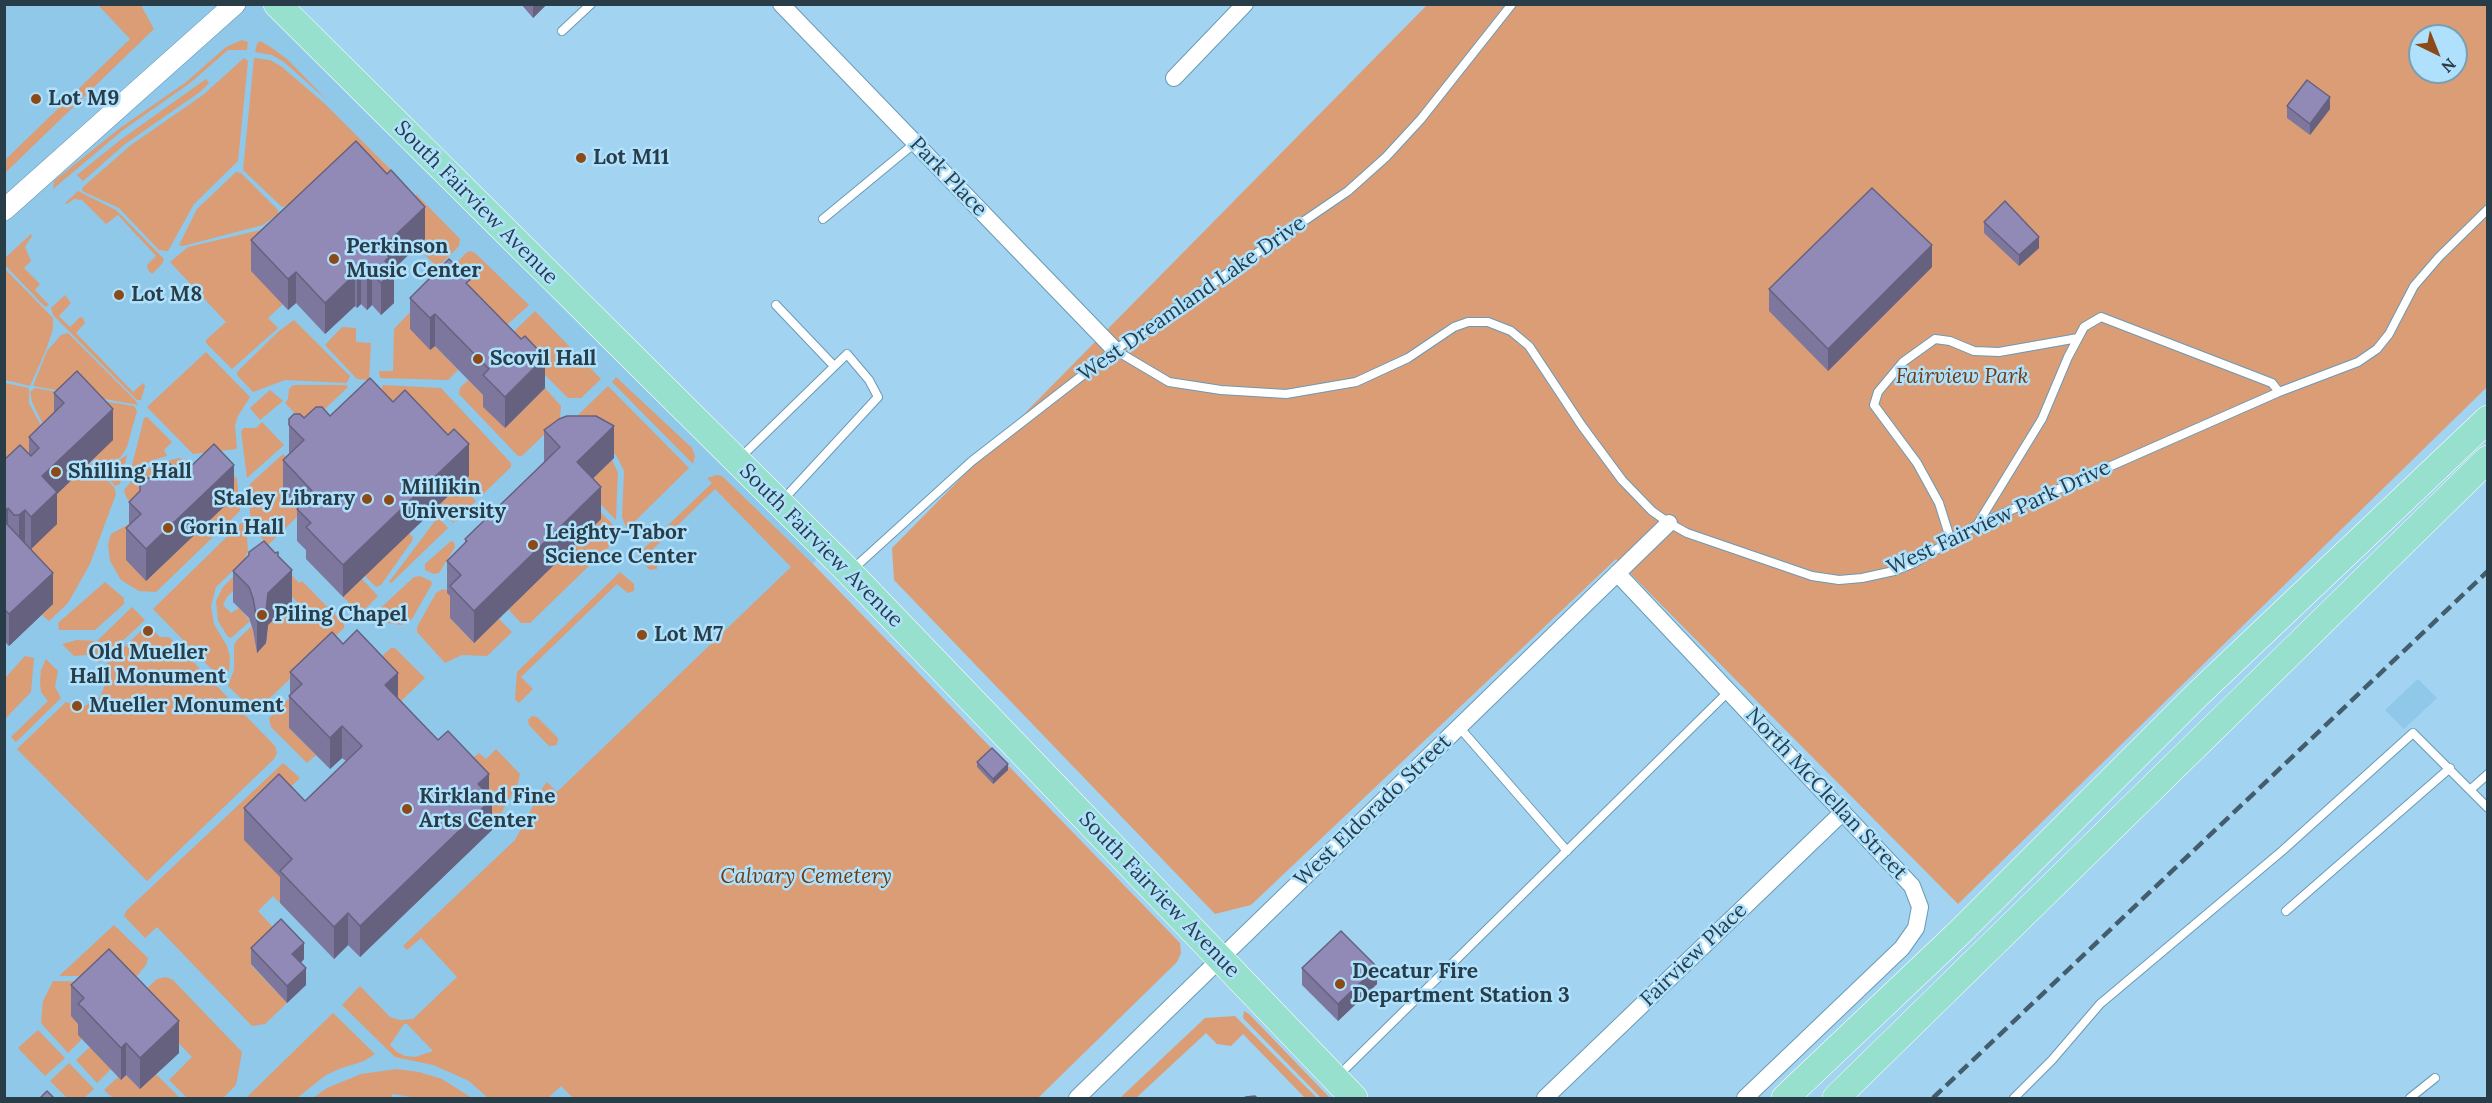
<!DOCTYPE html>
<html>
<head>
<meta charset="utf-8">
<style>
  body { margin:0 }
  #map { position:relative; width:2492px; height:1103px; overflow:hidden; background:#a2d3f0; font-family:Lora,serif }
  canvas { display:block }
  .frame { position:absolute; inset:0; border:6px solid #293d49; pointer-events:none }
  .north { position:absolute; left:2408px; top:24px; width:60px; height:60px; box-sizing:border-box; background:#afe1fd; border:2px solid #799fb5; border-radius:50%; rotate:137deg; font-size:16px; font-weight:700; line-height:24px; text-align:center; color:#293d49 }
  .north::after { content:''; display:block; margin:auto; width:21px; height:27px; background:#8b4a17; clip-path:polygon(50% 0,100% 100%,50% 72%,0 100%) }
</style>
</head>
<body>
<div id="map">
<canvas width="2492" height="1103"></canvas>
<div class="frame"></div>
<div class="north">N</div>
</div>
<script>
const g = document.querySelector('canvas').getContext('2d');
g.lineJoin = 'round';
function fill(path, color) { g.fillStyle = color; g.fill(path, 'evenodd'); }
const poly = rows => new Path2D(rows.map(r => 'M' + r).join(''));
function strokePath(path, color, width, dash) { g.strokeStyle = color; g.lineWidth = width; g.lineCap = dash ? 'butt' : 'round'; g.setLineDash(dash || []); g.stroke(path); }
function label(font, color, halo, rows, align = 'center') {
  g.font = font + ' Lora,serif'; g.lineWidth = 5; g.setLineDash([]); g.textBaseline = 'middle'; g.strokeStyle = halo; g.fillStyle = color; for (const [text, x, y, turn = 0] of rows) {
    g.save(); g.translate(x, y); g.rotate((+turn || 0) * Math.PI / 180); g.textAlign = isNaN(turn) ? turn : align; if (halo) g.strokeText(text, 0, 0); g.fillText(text, 0, 0); g.restore();
  }
}
const built = poly([
  [5,5,277,5,824,553,421,937,573,1098,5,1098],
  [2418,679,2437,698,2404,729,2385,710]
]);
const green = poly([
  [100,5,141,5,154,29,5,173,5,160,130,39,99,6],
  [1427,5,2487,5,2487,387,1958,904,1616,559,1251,905,1215,914,894,580,892,548],
  [2420,36,2456,36,2456,72,2420,72],
  [242,40,248,42,247,50,228,50,190,83,123,130,53,189,54,181,120,128,185,83,226,47],
  [260,41,269,46,287,59,328,101,284,62,272,55,255,52,257,44],
  [244,58,248,61,238,161,194,204,168,251,159,250,119,208,82,191,83,187,131,145,203,95],
  [254,58,270,60,282,67,325,104,393,172,373,191,304,222,288,205,282,207,243,170],
  [206,79,209,83,200,92,125,144,83,181,77,175,119,141],
  [236,172,241,173,278,210,278,214,263,225,183,246,179,245,197,209],
  [78,191,116,210,164,259,162,264,152,274,148,270,147,265,156,256,118,215,106,224,82,200,74,199,67,204,65,203],
  [416,194,460,239,459,246,439,266,435,265,417,247,412,224],
  [269,228,283,304,268,318,278,328,232,369,206,343,206,340,226,322,170,262,188,247],
  [31,234,32,236,25,247,31,261,24,268,40,284,35,290,49,305,45,307,5,265,5,258],
  [470,251,475,253,529,305,508,324,435,346,458,370,448,380,380,378,379,371,393,371,394,329,466,253],
  [4,268,53,318,53,329,46,350,30,386,5,380],
  [65,295,71,303,59,316,70,327,80,317,83,318,85,323,76,333,133,392,143,383,145,386,141,400,137,400,53,315,51,308],
  [535,311,601,379,581,398,568,398,532,362,498,347],
  [294,320,350,376,348,381,346,383,285,380,253,392,237,375,237,372,279,331],
  [342,327,356,328,356,342,371,343,369,380,357,379,325,345],
  [68,333,136,401,138,405,33,386,47,351,61,335],
  [206,352,250,397,238,416,235,425,237,449,193,454,147,407],
  [616,377,692,448,695,456,693,464,612,382],
  [468,380,489,401,505,428,545,388,561,406,560,419,522,456,518,456,459,394,460,388],
  [5,383,29,388,29,403,44,431,5,492],
  [293,385,346,385,348,387,307,426,285,403,288,399,289,389],
  [383,385,441,388,511,463,511,467,481,496,466,479,469,475,381,390],
  [608,386,689,468,627,529,622,517,624,471,616,455,610,450,544,448],
  [35,388,75,395,45,429,32,402,30,392],
  [270,390,283,401,260,420,250,408],
  [97,400,134,406,137,411,127,447,120,458,97,464,93,460],
  [147,417,172,442,164,450,167,456,153,460,130,473,144,418],
  [262,422,284,445,247,478,241,431,244,428,256,428],
  [283,454,303,473,283,492,302,512,268,545,252,527,247,490,250,484],
  [127,455,120,484,115,486,99,466,114,463],
  [179,458,191,461,192,474,135,506,126,497,124,490,137,475,156,464],
  [612,460,618,473,616,520,584,487],
  [90,462,114,487,116,494,90,564,68,603,49,621,42,615,53,604,19,547,25,542,31,548,42,508],
  [228,469,237,479,240,511,156,592,139,591,121,580,110,561,108,544,111,534],
  [717,475,722,476,813,564,1180,943,1181,953,1177,962,1038,1098,573,1098,561,1086,548,1098,488,1098,469,1081,456,1075,433,1065,395,1057,342,1005,360,986,390,1017,400,1020,413,1019,457,977,421,938,407,950,403,946,515,840,543,787,547,782,557,792,791,567,715,489,649,553,657,562,657,569,650,570,639,559,638,554,712,483,707,478],
  [404,1024,407,1024,433,1051,415,1057,405,1056,397,1052,390,1045],
  [460,484,476,501,453,523,437,506],
  [586,497,622,534,530,623,521,623,508,609],
  [438,517,448,528,391,583,389,582],
  [241,523,244,523,246,526,248,551,244,560,216,587,211,606,214,624,227,646,230,657,229,671,225,676,220,678,153,609],
  [409,533,413,537,412,541,381,585,376,587,365,576],
  [451,541,454,542,455,547,439,573,434,574,425,570,425,564],
  [281,564,299,583,302,581,344,624,344,628,255,712,228,686,234,670,234,646,236,641,252,626,257,652,266,643,268,625,282,611,289,614,296,609,297,602,287,591],
  [243,567,234,590,227,597,223,605,231,613,239,608,250,621,231,638,228,637,218,621,216,601,223,587],
  [620,572,634,584,634,591,628,593,617,584,521,677,533,689,519,703,515,699,517,672],
  [420,576,431,581,432,584,412,619,401,625,372,620,373,615,414,577],
  [362,579,378,596,364,610,358,612,343,597],
  [105,582,124,598,124,604,95,630,59,630,58,623],
  [443,589,449,591,461,607,450,618,473,642,498,618,512,632,487,656,462,655,445,663,417,632,417,627,436,593],
  [132,607,145,620,99,663,86,655,74,656,62,644,77,640,97,641],
  [141,631,146,635,154,631,160,637,169,637,275,746,277,753,274,759,147,881,17,749,66,702,77,706,85,706,100,697,107,680,103,667],
  [349,639,381,657,391,648,395,648,425,678,398,704,289,728,316,755,307,763,271,727,269,718],
  [25,656,34,658,31,692,5,719,5,678],
  [46,659,58,671,55,687,61,698,16,742,11,737,48,701,41,692,40,683,41,670],
  [532,716,537,717,558,738,557,745,549,746,529,725,528,720],
  [496,749,520,774,518,783,492,830,478,816,473,758,479,753,486,759],
  [283,763,300,778,268,808,292,890,280,903,273,896,258,911,281,936,251,965,287,1003,265,1024,252,1026,157,927,145,938,124,916,126,911],
  [114,925,148,958,146,965,126,989,113,976,59,976],
  [166,977,173,980,242,1052,236,1085,223,1098,187,1098,169,1080,192,1057,136,999,157,979],
  [53,981,107,982,72,1016,84,1030,79,1035,82,1039,68,1053,41,1023,43,1001],
  [1244,1011,1249,1014,1330,1098,1321,1098,1243,1018],
  [333,1013,375,1054,364,1061,339,1069,326,1075,297,1098,246,1098],
  [1235,1016,1317,1098,1305,1098,1243,1034,1231,1046,1217,1044,1206,1033,1136,1098,1120,1098,1205,1018],
  [38,1030,65,1058,45,1076,18,1048],
  [90,1047,111,1069,97,1083,76,1060],
  [69,1063,94,1089,84,1098,67,1098,50,1081],
  [397,1069,419,1072,442,1079,472,1098,418,1098,392,1094,392,1098,313,1098,327,1088,361,1074],
  [156,1074,180,1098,113,1098,104,1090,118,1077,122,1080,126,1075,140,1089]
]);
const service = poly([
  [562,31,591,4],
  [823,219,915,143],
  [776,305,834,366],
  [1115,350,1169,382,1221,390,1286,394,1356,382,1408,358,1454,327,1468,322,1488,322,1511,331,1529,346,1582,426,1622,480,1652,511,1669,523,1687,533,1812,576,1839,580,1862,578,1894,571,1914,563,1977,525,2279,392,2358,362,2377,349,2389,334,2414,286,2439,257,2488,209],
  [740,458,847,354,869,380,878,397,782,501],
  [1977,525,2042,419,2068,357,2084,327,2101,317,2272,383,2279,392],
  [1951,541,1939,503,1917,463,1874,405,1878,392,1903,362,1935,339,1950,341,1974,351,1999,352,2078,338],
  [853,569,972,461,1115,350,1348,191,1386,157,1421,119,1512,4],
  [1459,727,1567,851],
  [2488,774,2470,790,2488,808],
  [2286,911,2450,768],
  [1338,1076,1729,691],
  [2014,1098,2052,1060,2100,1004,2282,851,2413,733,2470,790],
  [2410,1098,2435,1078]
]);
const minor = poly([
  [781,4,1115,350],
  [1174,78,1245,4],
  [1617,573,1912,886,1920,907,1916,928,1902,948,1745,1098],
  [1077,1098,1669,523],
  [1545,1098,1843,812]
]);
const tertiary = poly([
  [4,210,235,4]
]);
const primary = poly([
  [277,4,849,572,1354,1098],
  [1785,1098,1958,934,2198,694,2488,419],
  [1836,1098,2488,459]
]);
const rail = poly([
  [1933,1098,2488,571]
]);
const wall = poly([
  [521,4,547,4,533,18],
  [2287,106,2330,109,2310,135,2287,118],
  [1984,222,2039,248,2019,266,1984,233],
  [425,239,393,270,394,303,381,315,372,305,367,310,361,304,357,308,355,306,325,334,296,303,288,310,251,271,251,240],
  [1932,267,1828,371,1769,311,1769,289],
  [470,287,545,388,505,428,483,407,483,395,435,346,430,350,410,329,410,298],
  [54,393,113,440,57,494,57,524,31,549,53,604,9,646,4,641,4,460,29,454,29,437,54,413],
  [393,402,448,435,469,476,343,597,306,559,306,550,297,541,297,509,299,508,283,492,283,460,289,454,289,419,330,416],
  [544,430,614,458,593,478,601,519,474,643,450,618,450,596,447,593,447,561,465,543,465,539,544,463],
  [182,475,234,497,146,581,126,560,126,528,129,525,129,502,154,478],
  [278,556,292,602,268,625,266,643,257,653,253,630,249,618,233,602,233,571],
  [290,672,398,698,489,795,492,830,360,957,348,945,334,959,280,903,280,877,244,840,244,808,305,801,346,761,342,758,330,769,289,728,289,696,290,695],
  [977,762,1008,770,993,784,977,767],
  [251,948,304,959,301,963,306,985,287,1003,251,964],
  [1302,968,1377,984,1338,1021,1302,985],
  [71,985,179,1053,140,1089,126,1075,121,1080,78,1035,78,1024,71,1016]
]);
const shadedWall = poly([
  [533,4,547,4,533,18],
  [2330,97,2330,109,2310,135,2310,124],
  [425,207,425,239,389,273,394,271,394,303,381,315,381,283,383,251,385,245],
  [2039,237,2039,248,2019,266,2019,255],
  [1932,245,1932,267,1828,371,1828,349],
  [296,272,296,303,288,310,288,279],
  [361,272,361,304,357,308,357,276],
  [372,273,372,305,367,310,367,278],
  [355,274,355,306,325,334,325,303],
  [435,314,435,346,430,350,430,318],
  [545,357,545,388,505,428,505,397],
  [113,409,113,440,57,494,57,524,31,549,31,517,42,476],
  [614,426,614,458,577,494,577,462],
  [469,444,469,476,343,597,343,565],
  [234,465,234,497,146,581,146,549],
  [601,487,601,519,474,643,474,611],
  [8,508,8,540,4,543,4,511],
  [25,510,25,542,19,547,19,515],
  [292,570,292,602,268,625,266,643,257,653,257,621,268,593],
  [53,573,53,604,9,646,9,614],
  [398,673,398,704,385,685],
  [342,726,342,758,330,769,330,738],
  [1008,764,1008,770,993,784,993,779],
  [489,774,489,802,492,799,492,830,360,957,360,926,478,784],
  [348,913,348,945,334,959,334,927],
  [304,943,304,959,292,971,292,954],
  [1377,967,1377,984,1338,1021,1338,1004],
  [306,968,306,985,287,1003,287,986],
  [179,1021,179,1053,140,1089,140,1058],
  [126,1043,126,1075,121,1080,121,1048]
]);
const building = poly([
  [2307,80,2330,97,2310,124,2287,106,2307,80],
  [356,141,387,174,391,170,425,207,385,245,387,247,383,251,389,257,385,261,394,271,381,283,372,273,367,278,361,272,357,276,355,274,325,303,296,272,288,279,251,240,356,141],
  [1872,188,1932,245,1828,349,1769,289,1872,188],
  [2005,201,2039,237,2019,255,1984,222,2005,201],
  [449,259,470,280,466,283,471,288,521,339,525,336,545,357,505,397,483,375,489,369,435,314,430,318,410,298,449,259],
  [77,371,113,409,42,476,57,492,31,517,25,510,19,515,14,515,8,508,4,511,4,460,20,445,31,456,39,448,29,437,64,403,54,393,77,371],
  [370,378,393,402,405,390,448,435,454,429,469,444,343,565,306,527,311,523,297,509,314,493,283,460,304,440,289,425,289,419,294,414,300,414,304,418,316,407,322,407,330,416,370,378],
  [567,416,596,416,614,426,577,462,601,487,474,611,450,586,461,575,447,561,467,541,465,539,560,447,544,430,559,419,567,416],
  [214,444,234,465,146,549,126,528,141,514,129,502,140,491,140,485,147,478,154,478,169,463,182,475,214,444],
  [4,521,53,573,9,614,4,609,4,521],
  [264,541,275,553,278,552,278,556,292,570,268,593,266,611,257,621,253,598,249,587,233,571,249,555,249,552,264,541],
  [357,630,398,673,385,685,438,740,448,731,489,774,478,784,492,799,360,926,348,913,334,927,280,871,292,859,244,808,279,774,305,801,362,746,342,726,330,738,289,696,302,684,290,672,332,632,343,644,357,630],
  [992,748,1008,764,993,779,977,762,992,748],
  [281,919,304,943,292,954,306,968,287,986,251,948,281,919],
  [1341,931,1377,967,1338,1004,1302,968,1341,931],
  [109,949,179,1021,140,1058,126,1043,121,1048,82,1007,78,1004,84,998,71,985,109,949],
  [47,1091,54,1098,40,1098,47,1091],
  [1255,1096,1257,1098,1244,1098,1246,1097,1255,1096]
]);
const markers = [
  [36,99,6,"#8b4a17"],
  [581,158,6,"#8b4a17"],
  [334,259,6,"#8b4a17"],
  [119,295,6,"#8b4a17"],
  [478,359,6,"#8b4a17"],
  [56,472,6,"#8b4a17"],
  [367,499,6,"#8b4a17"],
  [389,500,6,"#8b4a17"],
  [168,528,6,"#8b4a17"],
  [533,545,6,"#8b4a17"],
  [262,615,6,"#8b4a17"],
  [148,631,6,"#8b4a17"],
  [642,635,6,"#8b4a17"],
  [77,706,6,"#8b4a17"],
  [407,809,6,"#8b4a17"],
  [1340,984,6,"#8b4a17"]
];
const poiNames = [
  ["Lot M9",48,99],
  ["Lot M11",593,158],
  ["Perkinson",346,247],
  ["Music Center",346,271],
  ["Lot M8",131,295],
  ["Scovil Hall",490,359],
  ["Shilling Hall",68,472],
  ["Millikin",401,488],
  ["University",401,512],
  ["Staley Library",355,499,"right"],
  ["Gorin Hall",180,528],
  ["Leighty-Tabor",545,533],
  ["Science Center",545,557],
  ["Piling Chapel",274,615],
  ["Lot M7",654,635],
  ["Old Mueller",148,653,"center"],
  ["Hall Monument",148,677,"center"],
  ["Mueller Monument",89,706],
  ["Kirkland Fine",419,797],
  ["Arts Center",419,821],
  ["Decatur Fire",1352,972],
  ["Department Station 3",1352,996]
];
const streetNames = [
  ["Park Place",948,177,46],
  ["South Fairview Avenue",476,203,45],
  ["West Dreamland Lake Drive",1192,299,-35],
  ["West Fairview Park Drive",1999,518,-25],
  ["South Fairview Avenue",821,546,45],
  ["North McClellan Street",1826,794,47],
  ["West Eldorado Street",1373,811,-44],
  ["South Fairview Avenue",1159,895,46],
  ["Fairview Place",1694,955,-44]
];
const parkNames = [
  ["Fairview Park",1962,377],
  ["Calvary Cemetery",806,877]
];
fill(built, '#90c8e9');
fill(green, '#da9d76');
strokePath(service, '#6a9ab5', 10);
strokePath(minor, '#6a9ab5', 18);
strokePath(tertiary, '#6a9ab5', 22);
strokePath(primary, '#fff', 28);
strokePath(service, '#fff', 8);
strokePath(minor, '#fff', 16);
strokePath(tertiary, '#fff', 21);
strokePath(primary, '#96e0cd', 27);
strokePath(rail, '#435d6d', 4.5, [12, 6]);
fill(wall, '#7e779d');
fill(shadedWall, '#66617f');
fill(building, '#928ab6');
strokePath(building, '#66617f', 1.5);
for (const [x, y, r, color] of markers) { const dot = new Path2D(); dot.arc(x, y, r, 0, 2 * Math.PI); g.fillStyle = color; g.fill(dot); strokePath(dot, '#afe1fd', 2); }
label('bold 21px', '#293d49', '#afe1fd', poiNames, 'left');
label('21px', '#293d49', '#afe1fd', streetNames);
label('italic 21px', '#723a0d', '#afe1fd', parkNames);
</script>
</body>
</html>
